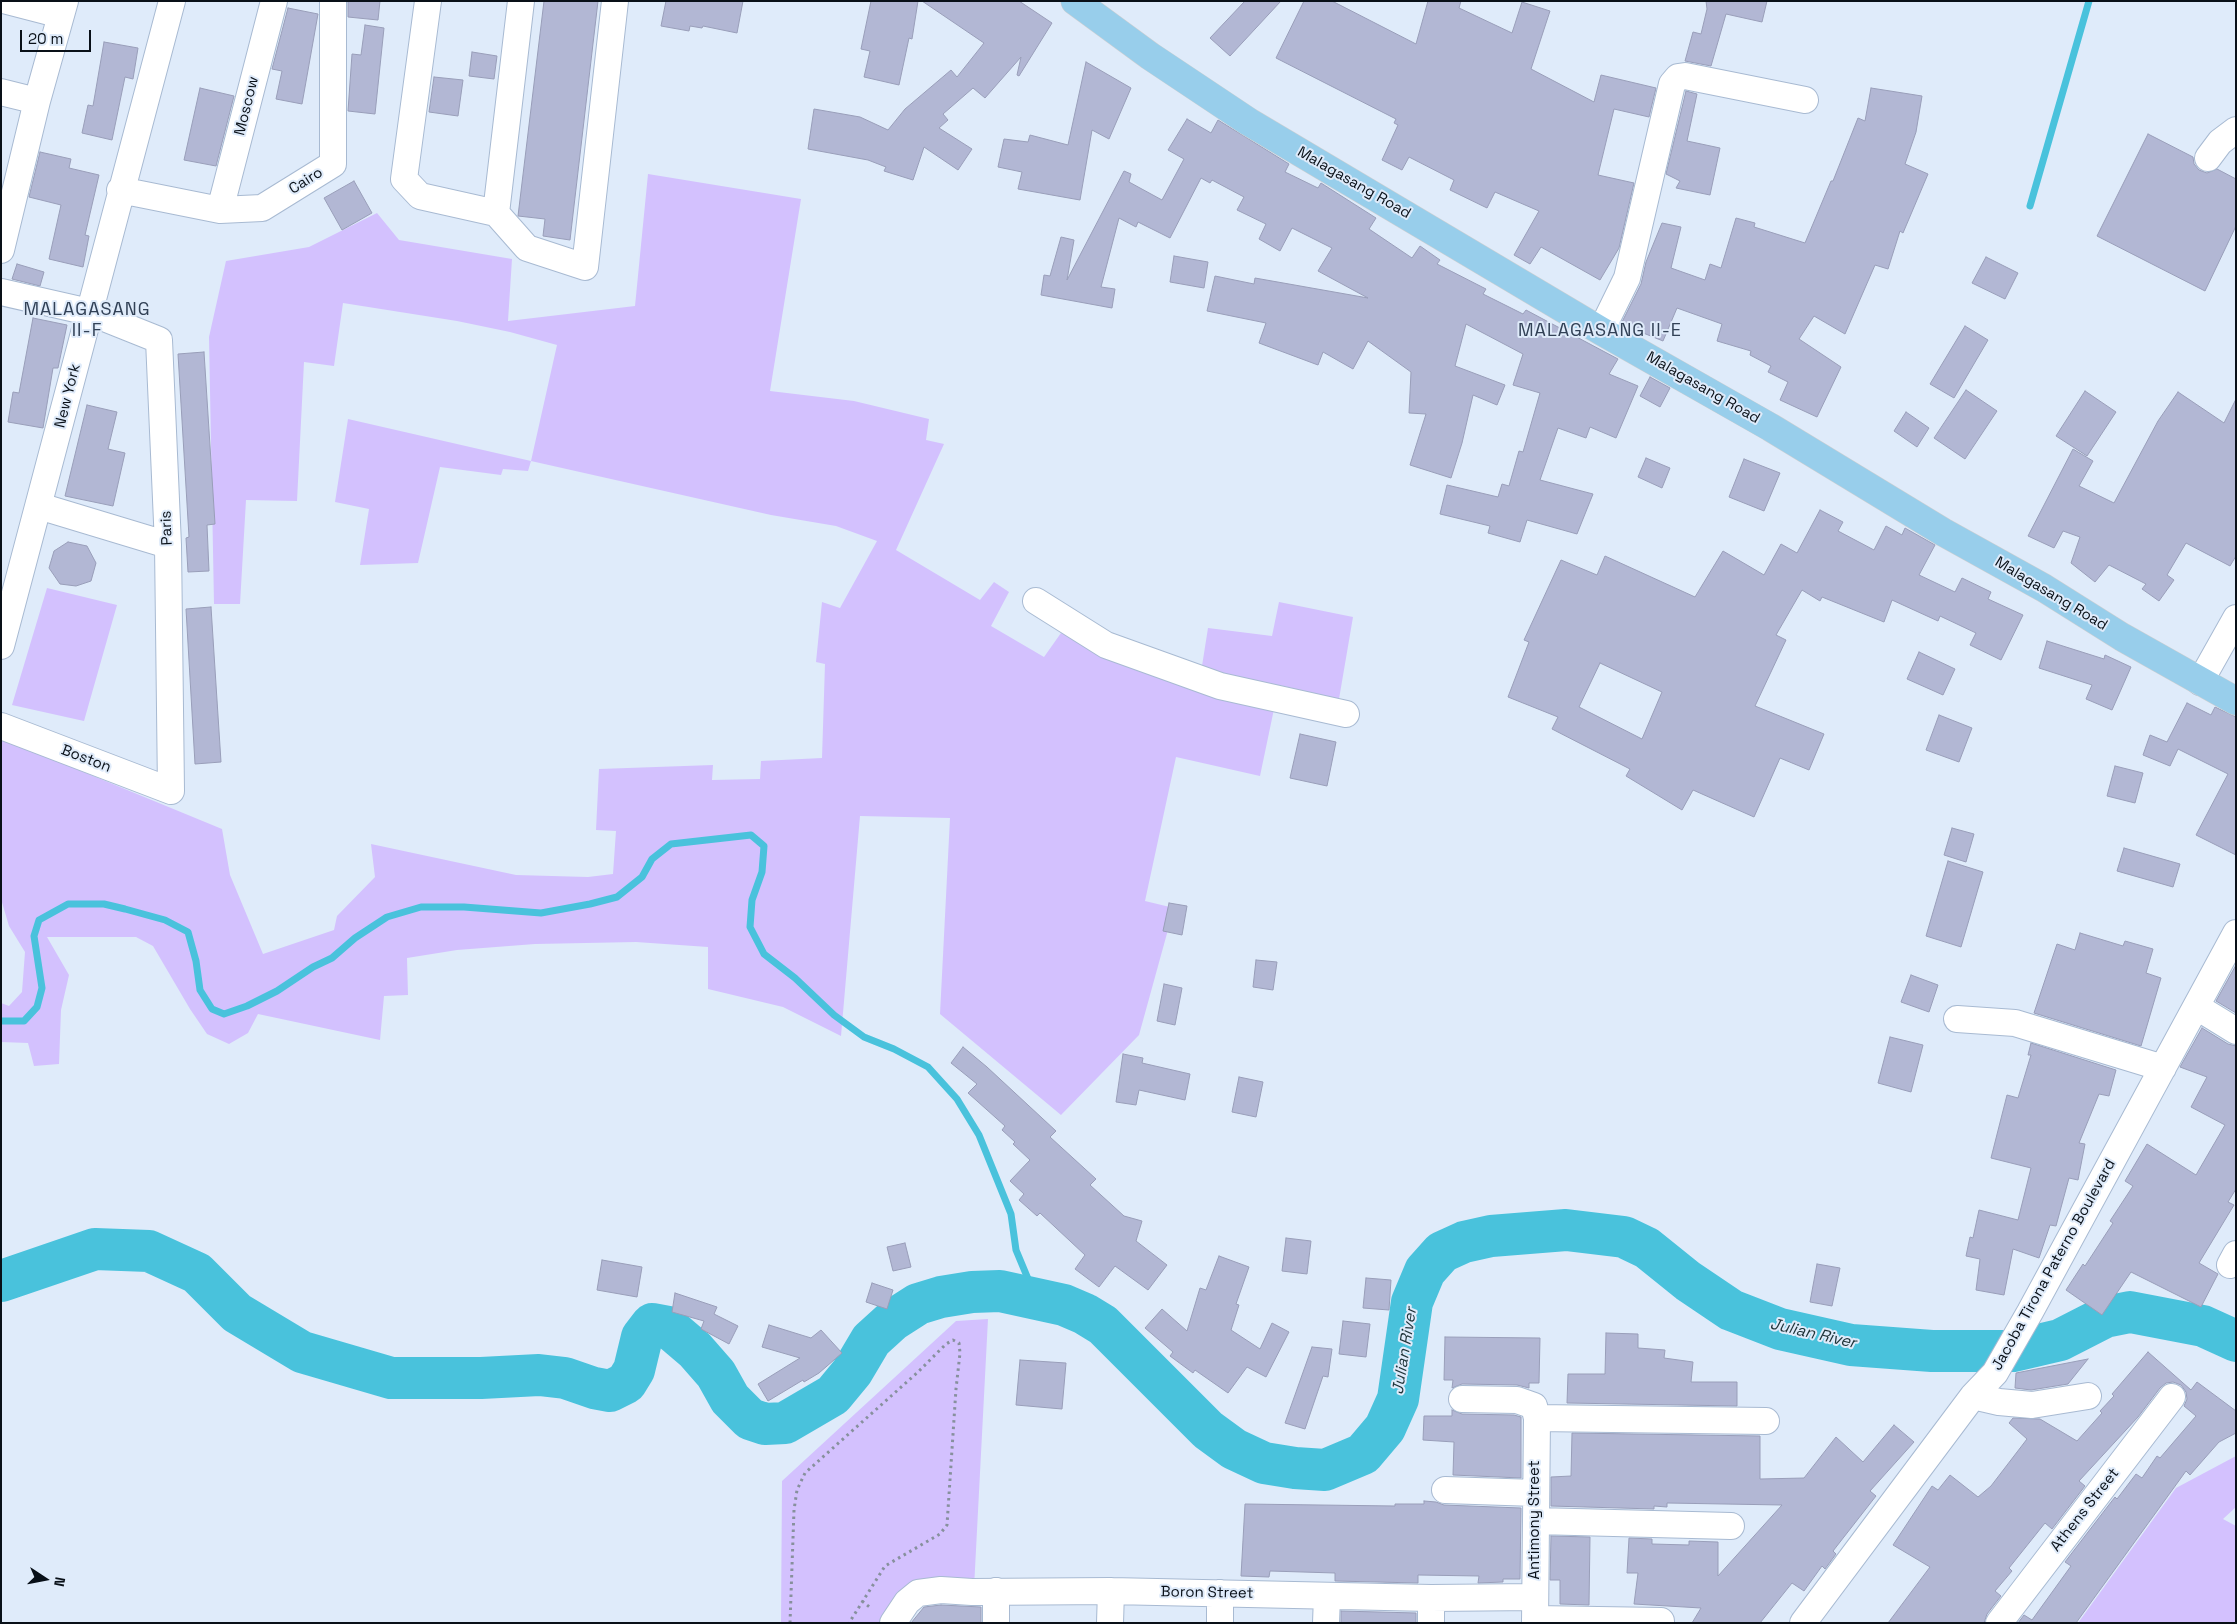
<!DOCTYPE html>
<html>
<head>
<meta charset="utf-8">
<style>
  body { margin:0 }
  #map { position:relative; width:2237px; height:1624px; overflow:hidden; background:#dfebfa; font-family:"Space Grotesk",sans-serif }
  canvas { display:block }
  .frame { position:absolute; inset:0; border:2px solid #091018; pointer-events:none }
  .north { position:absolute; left:20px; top:1554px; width:50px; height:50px; -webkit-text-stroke:4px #dfebfa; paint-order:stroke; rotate:101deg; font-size:14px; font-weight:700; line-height:20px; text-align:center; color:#091018 }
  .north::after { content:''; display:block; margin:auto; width:18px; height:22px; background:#091018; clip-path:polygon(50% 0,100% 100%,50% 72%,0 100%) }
  .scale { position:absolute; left:20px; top:30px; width:71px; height:22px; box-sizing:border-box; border:2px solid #091018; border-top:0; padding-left:6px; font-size:15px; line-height:18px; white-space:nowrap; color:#091018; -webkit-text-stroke:4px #dfebfa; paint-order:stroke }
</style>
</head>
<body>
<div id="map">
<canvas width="2237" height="1624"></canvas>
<div class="frame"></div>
<div class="north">N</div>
<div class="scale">20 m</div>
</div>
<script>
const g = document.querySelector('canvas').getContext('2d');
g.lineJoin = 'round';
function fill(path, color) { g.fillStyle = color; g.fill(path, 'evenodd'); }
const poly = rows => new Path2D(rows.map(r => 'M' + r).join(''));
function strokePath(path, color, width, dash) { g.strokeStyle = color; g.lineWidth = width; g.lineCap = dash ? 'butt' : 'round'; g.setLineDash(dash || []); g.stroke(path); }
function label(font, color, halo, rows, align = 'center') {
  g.font = font + ' "Space Grotesk",sans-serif'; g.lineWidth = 4; g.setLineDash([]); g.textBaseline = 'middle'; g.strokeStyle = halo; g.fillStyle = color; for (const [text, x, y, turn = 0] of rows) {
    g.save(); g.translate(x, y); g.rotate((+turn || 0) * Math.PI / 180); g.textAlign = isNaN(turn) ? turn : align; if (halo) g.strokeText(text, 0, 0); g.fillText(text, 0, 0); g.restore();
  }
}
const green = poly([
  [648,174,801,199,770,391,854,401,929,419,926,440,944,444,896,550,980,600,994,582,1009,592,991,626,1044,657,1061,633,1116,655,1202,666,1208,628,1272,636,1279,602,1353,617,1339,699,1279,685,1260,776,1176,757,1145,901,1174,908,1139,1035,1061,1115,940,1014,950,818,860,816,841,1036,783,1007,708,989,708,947,636,942,535,944,457,950,407,958,408,995,384,996,380,1040,258,1014,248,1033,229,1044,207,1034,190,1009,153,946,136,937,47,937,69,975,61,1010,59,1064,34,1066,28,1043,1,1042,1,1003,9,1006,22,992,25,952,9,926,1,899,1,738,222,829,230,875,263,954,334,930,337,916,375,877,371,844,516,875,588,877,613,874,616,831,596,830,599,769,713,765,712,780,760,779,761,761,822,758,825,664,816,662,822,602,840,608,877,541,836,526,771,515,531,461,528,471,503,469,501,475,440,467,418,563,360,565,369,509,335,502,348,419,531,461,557,345,510,332,457,321,343,303,334,366,304,362,297,501,246,500,240,604,214,604,209,337,226,261,309,247,377,213,399,240,512,259,508,321,635,306],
  [47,588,117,605,84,721,12,705],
  [988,1319,974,1588,939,1587,890,1623,781,1623,782,1481,956,1321],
  [2236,1456,2236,1507,2223,1519,2236,1526,2236,1623,2078,1623,2176,1488]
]);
const stream = poly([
  [2030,206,2089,1],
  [1,1021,24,1021,37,1007,42,988,34,936,39,920,68,904,104,904,125,909,165,920,188,932,196,961,200,990,212,1009,224,1014,247,1006,277,991,313,967,332,958,355,938,387,917,421,907,464,907,541,913,590,904,617,897,642,877,652,859,671,844,751,835,764,846,762,872,752,900,750,927,764,954,795,978,834,1015,864,1037,894,1049,928,1067,957,1099,979,1135,1011,1214,1016,1250,1036,1298]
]);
const river = poly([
  [1,1281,95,1249,149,1251,197,1273,237,1313,302,1352,391,1378,481,1378,539,1375,565,1378,594,1388,610,1391,626,1383,634,1370,642,1337,652,1324,668,1327,695,1350,716,1374,730,1399,750,1419,765,1424,785,1423,833,1395,852,1372,871,1340,893,1320,918,1304,941,1297,972,1292,1000,1291,1064,1305,1085,1314,1103,1325,1208,1430,1234,1449,1264,1463,1295,1468,1325,1470,1363,1454,1385,1428,1398,1399,1412,1302,1425,1271,1442,1252,1464,1242,1491,1236,1566,1230,1624,1237,1647,1248,1688,1281,1731,1310,1780,1329,1851,1345,1932,1351,2013,1351,2060,1340,2105,1317,2130,1312,2203,1326,2236,1341]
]);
const building = poly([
  [348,1,380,1,378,20,348,17,348,1],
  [544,1,598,1,570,240,543,236,545,219,518,216,544,1],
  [666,1,743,1,737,33,703,26,702,28,690,26,689,31,661,26,666,1],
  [871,1,918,1,912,39,909,38,899,85,864,77,870,51,861,49,871,1],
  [922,1,1019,1,1052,23,1019,76,1017,75,1021,57,985,98,973,88,943,114,948,120,939,128,972,149,958,170,924,147,913,180,884,171,886,167,868,160,808,149,814,109,860,117,888,130,905,109,951,70,957,77,984,43,922,1],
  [1245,1,1281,1,1230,56,1210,38,1245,1],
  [1304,1,1332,1,1416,44,1428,1,1461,1,1459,8,1512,33,1522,2,1550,11,1531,69,1594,102,1601,75,1656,88,1649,117,1614,109,1598,175,1634,183,1619,248,1600,280,1541,247,1530,264,1514,255,1539,211,1495,192,1487,208,1450,190,1454,180,1409,157,1402,170,1382,160,1398,125,1394,123,1396,119,1276,58,1304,1],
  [1706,1,1767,1,1762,22,1726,14,1711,66,1685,61,1693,32,1701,34,1707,9,1706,1],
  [288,8,318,14,302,104,276,99,282,71,272,69,288,8],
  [365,25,384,28,375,114,348,111,352,54,361,55,365,25],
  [104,42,138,48,133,79,125,77,112,140,82,133,88,105,93,106,104,42],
  [472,52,497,56,494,79,469,76,472,52],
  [1086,62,1131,88,1109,139,1092,130,1080,200,1018,189,1022,172,998,167,1004,139,1028,142,1030,135,1068,145,1086,62],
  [434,77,463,80,458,116,429,112,434,77],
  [200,88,234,96,216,166,184,160,200,88],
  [1871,88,1922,96,1916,132,1905,164,1928,174,1903,233,1900,231,1888,269,1875,265,1845,334,1814,316,1799,339,1841,367,1817,417,1780,400,1788,382,1768,372,1771,366,1750,355,1751,351,1717,341,1722,324,1677,308,1663,341,1621,324,1641,284,1646,262,1662,223,1681,227,1671,268,1705,280,1710,264,1721,268,1736,218,1755,223,1754,227,1805,243,1831,181,1833,181,1858,118,1865,121,1871,88],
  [1686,91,1697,94,1687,141,1720,148,1710,195,1676,188,1680,181,1666,174,1686,91],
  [1187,119,1211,133,1218,120,1289,164,1285,172,1318,188,1321,183,1376,218,1369,229,1412,258,1420,246,1440,260,1437,264,1486,289,1483,294,1523,314,1526,310,1618,359,1609,374,1638,386,1616,438,1590,427,1586,438,1558,428,1540,480,1593,494,1577,534,1527,520,1520,542,1488,533,1490,526,1440,514,1447,485,1498,497,1502,484,1509,486,1519,451,1523,452,1540,393,1513,385,1523,354,1466,324,1455,366,1505,385,1497,405,1473,395,1462,443,1451,478,1410,465,1426,414,1409,413,1411,372,1368,341,1353,369,1323,352,1318,365,1259,343,1266,323,1207,311,1215,276,1254,284,1255,278,1368,298,1318,271,1332,248,1292,228,1280,251,1259,239,1266,224,1237,210,1244,197,1212,180,1210,183,1201,178,1170,238,1138,222,1136,227,1119,218,1101,287,1115,289,1112,308,1041,295,1044,275,1050,276,1061,237,1074,240,1067,280,1124,171,1131,174,1129,182,1162,200,1184,159,1168,150,1187,119],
  [2148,134,2193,157,2194,164,2199,170,2207,173,2217,169,2236,179,2236,226,2205,291,2097,236,2148,134],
  [40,152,71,159,69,168,99,175,85,235,89,236,83,267,49,259,61,205,29,197,40,152],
  [354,181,372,213,342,230,324,198,354,181],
  [1174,256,1208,262,1204,288,1170,282,1174,256],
  [1986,257,2018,273,2005,299,1972,283,1986,257],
  [17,264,44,272,40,286,12,279,17,264],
  [33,318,67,325,58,368,53,368,43,428,8,422,13,392,19,393,33,318],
  [1965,326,1988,340,1954,398,1930,384,1965,326],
  [204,352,215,524,207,525,209,571,188,572,186,538,189,537,178,354,204,352],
  [1650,377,1670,388,1660,407,1640,396,1650,377],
  [1966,390,1997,411,1965,459,1934,438,1966,390],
  [2085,391,2116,412,2087,456,2056,436,2085,391],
  [2178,392,2224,423,2236,399,2236,556,2230,566,2186,543,2167,575,2174,580,2159,601,2142,589,2146,584,2109,565,2095,582,2071,563,2080,537,2063,531,2054,548,2028,536,2073,449,2093,461,2079,486,2114,503,2158,421,2178,392],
  [87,405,117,412,108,449,125,453,113,506,65,496,87,405],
  [1906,412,1929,428,1917,447,1894,431,1906,412],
  [1646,458,1670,468,1662,488,1638,477,1646,458],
  [1744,459,1780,473,1764,511,1729,497,1744,459],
  [1820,510,1843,522,1838,531,1874,550,1886,526,1902,535,1905,528,1935,545,1919,575,1955,592,1962,578,1991,592,1988,599,2023,615,2001,660,1970,645,1976,633,1940,616,1938,621,1892,600,1884,622,1822,597,1820,601,1802,590,1776,635,1786,640,1755,706,1824,734,1809,770,1780,758,1754,817,1693,790,1682,810,1626,776,1630,769,1552,729,1558,717,1508,697,1529,642,1524,640,1561,560,1597,575,1605,556,1695,597,1723,551,1764,575,1781,544,1797,553,1820,510],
  [1600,663,1662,692,1642,739,1579,707,1600,663],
  [68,542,87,546,96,563,91,581,76,586,60,584,49,568,54,551,68,542],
  [211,607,221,762,195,764,186,609,211,607],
  [2047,641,2104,659,2105,655,2131,667,2112,710,2086,699,2092,685,2039,668,2047,641],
  [1919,652,1955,669,1943,695,1907,679,1919,652],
  [2187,703,2211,715,2215,707,2236,717,2236,855,2196,835,2228,774,2178,749,2170,766,2143,755,2150,735,2167,742,2187,703],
  [1939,715,1972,728,1959,762,1926,750,1939,715],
  [1300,734,1336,742,1327,786,1290,778,1300,734],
  [2115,766,2143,773,2135,803,2107,796,2115,766],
  [1952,828,1974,834,1966,862,1944,855,1952,828],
  [2124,848,2180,864,2173,887,2117,871,2124,848],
  [1948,861,1983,872,1961,947,1926,936,1948,861],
  [1169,903,1187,906,1182,935,1163,931,1169,903],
  [2080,933,2123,946,2125,941,2153,949,2146,973,2161,978,2141,1046,2034,1013,2057,944,2075,950,2080,933],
  [1256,960,1277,962,1273,990,1253,987,1256,960],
  [2236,965,2236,1013,2216,1001,2236,965],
  [1911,975,1938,985,1929,1012,1901,1002,1911,975],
  [1164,984,1182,988,1175,1025,1157,1021,1164,984],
  [2202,1028,2228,1044,2236,1046,2236,1189,2228,1202,2234,1205,2199,1263,2218,1274,2201,1307,2131,1272,2102,1315,2066,1290,2083,1264,2085,1266,2113,1223,2110,1221,2133,1186,2125,1181,2147,1144,2196,1175,2225,1125,2191,1107,2207,1077,2180,1067,2202,1028],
  [1890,1037,1923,1045,1911,1092,1878,1083,1890,1037],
  [2031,1043,2116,1070,2109,1096,2099,1094,2079,1143,2085,1144,2078,1180,2069,1178,2056,1226,2050,1225,2039,1258,2013,1249,2004,1295,1976,1290,1980,1259,1966,1256,1970,1237,1973,1238,1979,1210,2018,1220,2031,1168,1991,1158,2007,1095,2018,1098,2031,1055,2028,1055,2031,1043],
  [963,1047,987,1067,1056,1131,1050,1137,1096,1179,1090,1185,1124,1216,1142,1221,1136,1241,1167,1265,1148,1290,1115,1266,1099,1287,1075,1269,1085,1255,1040,1213,1037,1216,1019,1200,1024,1194,1010,1181,1030,1160,1013,1144,1015,1142,1002,1130,1005,1126,968,1093,977,1084,951,1063,963,1047],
  [1123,1054,1143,1058,1142,1063,1190,1074,1185,1100,1139,1090,1136,1105,1116,1102,1123,1054],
  [1239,1077,1263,1082,1256,1117,1232,1112,1239,1077],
  [1286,1238,1311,1241,1307,1274,1282,1271,1286,1238],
  [905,1243,911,1267,893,1271,887,1247,905,1243],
  [1219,1256,1249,1267,1236,1304,1239,1305,1231,1330,1260,1349,1272,1323,1289,1332,1266,1377,1247,1367,1228,1393,1195,1370,1193,1373,1170,1356,1173,1352,1145,1328,1162,1309,1187,1331,1200,1288,1206,1290,1219,1256],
  [602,1260,642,1267,637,1297,597,1290,602,1260],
  [1817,1264,1840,1268,1832,1306,1810,1302,1817,1264],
  [1366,1278,1391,1280,1389,1310,1363,1308,1366,1278],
  [872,1283,893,1290,887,1309,866,1302,872,1283],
  [675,1293,717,1307,714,1314,738,1326,729,1344,701,1329,704,1321,672,1312,675,1293],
  [1343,1321,1370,1324,1366,1357,1339,1354,1343,1321],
  [769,1325,811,1338,821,1330,842,1353,819,1373,804,1382,803,1380,768,1401,758,1384,800,1358,762,1347,769,1325],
  [1606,1333,1638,1334,1638,1348,1665,1350,1664,1358,1693,1362,1691,1382,1737,1382,1737,1406,1567,1403,1568,1374,1605,1374,1606,1333],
  [1445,1337,1540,1338,1539,1383,1529,1383,1529,1388,1517,1385,1462,1384,1452,1388,1453,1380,1444,1380,1445,1337],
  [1312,1347,1332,1349,1328,1377,1323,1376,1305,1429,1285,1423,1312,1347],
  [2148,1352,2191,1390,2197,1382,2236,1411,2236,1433,2219,1442,2190,1475,2186,1471,2076,1623,2018,1623,2024,1615,2032,1620,2071,1566,2065,1562,2108,1506,2115,1497,2117,1499,2136,1474,2142,1478,2157,1456,2160,1458,2196,1416,2184,1406,2187,1399,2186,1392,2181,1385,2173,1382,2166,1383,2160,1388,2138,1417,2079,1481,2085,1486,2052,1529,2045,1523,2009,1568,2012,1571,1995,1591,2001,1596,1987,1614,1984,1623,1888,1623,1930,1567,1893,1545,1932,1486,1938,1490,1950,1475,1978,1497,1991,1486,2027,1439,2009,1423,2013,1418,2040,1419,2077,1441,2102,1413,2100,1411,2114,1396,2112,1394,2148,1352],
  [2088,1359,2068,1384,2031,1390,2015,1388,2016,1373,2088,1359],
  [1020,1360,1066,1363,1062,1409,1016,1405,1020,1360],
  [1452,1410,1462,1414,1514,1415,1521,1417,1521,1478,1453,1475,1454,1442,1423,1440,1424,1416,1452,1416,1452,1410],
  [1894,1425,1914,1442,1870,1491,1876,1496,1833,1551,1836,1554,1825,1569,1822,1566,1804,1591,1792,1583,1760,1623,1692,1623,1701,1608,1634,1604,1638,1573,1627,1573,1629,1538,1652,1539,1652,1544,1689,1545,1689,1541,1718,1542,1718,1576,1782,1505,1667,1503,1667,1507,1654,1506,1654,1509,1551,1506,1551,1477,1571,1476,1572,1433,1760,1436,1760,1479,1804,1478,1836,1437,1863,1462,1894,1425],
  [1424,1501,1436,1502,1444,1505,1521,1508,1520,1579,1503,1579,1503,1582,1478,1583,1479,1576,1418,1575,1418,1583,1335,1581,1335,1573,1270,1571,1269,1577,1241,1576,1245,1504,1395,1506,1395,1504,1424,1504,1424,1501],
  [1551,1536,1590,1537,1589,1605,1560,1604,1560,1580,1550,1580,1551,1536],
  [941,1605,981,1607,981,1623,911,1623,924,1607,941,1605],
  [1341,1611,1416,1613,1416,1623,1341,1623,1341,1611]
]);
const path = poly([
  [862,1601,872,1609],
  [790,1623,794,1510,797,1490,805,1473,918,1372,946,1344,953,1340,959,1343,960,1353,956,1389,947,1525,940,1534,885,1566,849,1623]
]);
const minor = poly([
  [7,1,61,15],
  [428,1,404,179,420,196,496,213,527,248,585,267,615,1],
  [1,92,37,101],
  [2208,158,2220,142,2236,130],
  [120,190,220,210,262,208,333,164,333,1],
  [220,210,274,1],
  [496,213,521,1],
  [1,250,37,101,65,1],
  [1,292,89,312,159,340,168,545,171,791,1,726],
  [1601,331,1627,278,1672,84,1678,77,1685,76,1805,100],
  [39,506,168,545],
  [1036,601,1106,645,1220,686,1346,714],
  [1,646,172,1],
  [2200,682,2236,618],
  [2197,1007,2236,1031],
  [1957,1019,2015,1023,2163,1068],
  [2230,1265,2236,1254],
  [1973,1396,1999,1402,2032,1405,2088,1396],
  [1462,1399,1517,1400,1534,1406,1537,1418,1535,1623],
  [1537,1418,1766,1421],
  [1445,1490,1536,1493],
  [1536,1521,1731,1526],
  [996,1591,996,1623],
  [1535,1619,1661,1621],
  [893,1623,907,1602,918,1593,941,1590,972,1592,1111,1591,1431,1598,1535,1597],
  [1110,1623,1111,1591],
  [1220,1623,1220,1593],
  [1326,1623,1327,1596],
  [1431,1623,1431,1598],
  [1803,1623,1973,1396,1995,1373,2030,1312,2236,933],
  [1999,1623,2172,1397]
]);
const major = poly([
  [1075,1,1150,56,1249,122,1601,331,1770,427,1943,532,2044,588,2122,637,2236,701]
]);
const streetNames = [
  ["Moscow",247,106,-76],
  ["Cairo",306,181,-32],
  ["Malagasang Road",1354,183,30],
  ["Malagasang Road",1703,388,30],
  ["New York",68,396,-76],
  ["Paris",167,528,-92],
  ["Malagasang Road",2051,594,31],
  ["Boston",86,759,21],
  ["Jacoba Tirona Paterno Boulevard",2054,1265,-61],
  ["Athens Street",2085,1510,-52],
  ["Antimony Street",1535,1520,-90],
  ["Boron Street",1207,1593,1]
];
const waterNames = [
  ["Julian River",1813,1334,13],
  ["Julian River",1405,1351,-81]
];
const quarterNames = [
  ["MALAGASANG",87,310],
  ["II-F",87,331],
  ["MALAGASANG II-E",1600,331]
];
fill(green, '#d3c1fe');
strokePath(stream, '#49c2dc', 7);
strokePath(river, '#49c2dc', 42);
fill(building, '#b2b7d4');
strokePath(building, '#999eb9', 1);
strokePath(minor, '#a8bad2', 28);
strokePath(major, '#cecfd1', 29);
strokePath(path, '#87909d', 3, [2.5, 4]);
strokePath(minor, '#fff', 26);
strokePath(major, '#98ceeb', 28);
label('15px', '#091018', '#dfebfa', streetNames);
label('italic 16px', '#1e3338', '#dfebfa', waterNames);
g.letterSpacing = '1px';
label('18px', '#324156', '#dfebfa', quarterNames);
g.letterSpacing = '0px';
</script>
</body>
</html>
